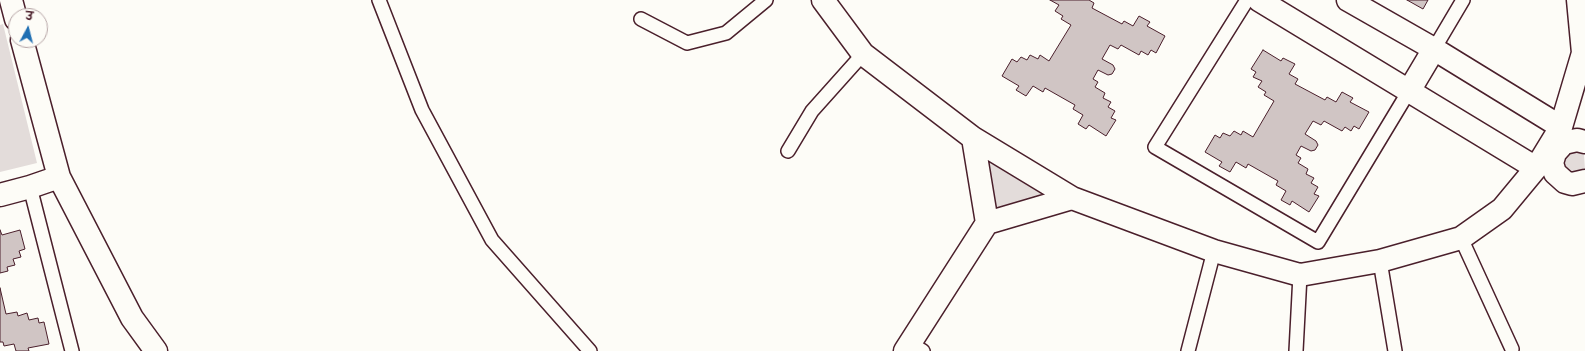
<!DOCTYPE html>
<html>
<head>
<meta charset="utf-8">
<style>
  body { margin:0 }
  #map { position:relative; width:1585px; height:351px; overflow:hidden; background:#fdfcf7; font-family:"Shantell Sans","Playpen Sans Deva",sans-serif }
  canvas { display:block }
  .north { position:absolute; left:8px; top:8px; width:40px; height:40px; box-sizing:border-box; background:#fdfcf7; border:1px solid #b5a4a5; border-radius:50%; rotate:7deg; font-size:11px; font-weight:700; line-height:16px; text-align:center; color:#4a1f2b }
  .north::after { content:''; display:block; margin:auto; width:14px; height:18px; background:#1f6fb2; clip-path:polygon(50% 0,100% 100%,50% 72%,0 100%) }
</style>
</head>
<body>
<div id="map">
<canvas width="1585" height="351"></canvas>
<div class="north">उ</div>
</div>
<script>
const g = document.querySelector('canvas').getContext('2d');
g.lineJoin = 'round';
function fill(path, color) { g.fillStyle = color; g.fill(path, 'evenodd'); }
const poly = rows => new Path2D(rows.map(r => 'M' + r).join(''));
function strokePath(path, color, width, dash) { g.strokeStyle = color; g.lineWidth = width; g.lineCap = dash ? 'butt' : 'round'; g.setLineDash(dash || []); g.stroke(path); }
const green = poly([
  [3,24,37,163,0,172,0,25],
  [1570,152,1578,152,1584,155,1585,170,1582,173,1568,175,1562,163,1565,156],
  [983,160,993,160,1042,192,1042,199,1002,210,992,206]
]);
const building = poly([
  [1050,0,1089,0,1094,3,1092,8,1122,24,1124,21,1133,26,1139,16,1150,22,1147,26,1165,36,1156,53,1151,50,1148,55,1141,51,1139,55,1121,45,1118,49,1110,45,1102,59,1113,65,1115,69,1112,74,1108,75,1098,70,1093,79,1098,82,1095,87,1105,93,1103,98,1111,102,1108,107,1115,111,1111,118,1116,120,1106,136,1089,125,1086,129,1078,124,1083,115,1073,109,1075,105,1045,88,1043,92,1033,86,1026,96,1016,90,1019,86,1002,76,1012,59,1017,62,1021,57,1027,60,1030,55,1038,59,1040,55,1049,61,1071,25,1061,19,1063,16,1055,11,1059,5,1050,0],
  [1407,0,1428,0,1423,9,1407,0],
  [1263,50,1281,61,1283,58,1295,64,1289,74,1298,79,1295,84,1325,100,1327,97,1336,102,1342,92,1353,98,1350,102,1369,112,1359,129,1354,126,1351,131,1345,127,1342,131,1324,121,1321,125,1313,121,1305,134,1316,141,1318,145,1315,150,1311,151,1301,146,1296,155,1301,158,1298,163,1308,169,1306,174,1314,178,1311,183,1318,187,1314,194,1319,196,1309,212,1292,201,1290,205,1281,200,1286,191,1276,185,1278,181,1248,164,1246,168,1236,162,1230,172,1219,166,1222,162,1205,152,1215,135,1220,138,1223,133,1230,136,1234,131,1241,135,1243,131,1253,137,1274,101,1264,95,1266,92,1258,87,1262,81,1253,77,1256,72,1251,69,1263,50],
  [0,230,2,235,20,230,25,249,19,251,21,257,13,259,15,265,7,267,8,271,0,273,0,230],
  [0,288,6,314,17,312,18,316,27,313,29,320,38,318,39,323,44,322,49,344,28,348,29,351,16,351,14,344,4,346,3,342,0,342,0,288]
]);
const service = poly([
  [379,0,422,110,492,240,590,351],
  [1247,0,1155,147,1318,242,1409,91],
  [641,19,687,43,726,33,766,0],
  [1434,49,1463,0],
  [788,151,812,111,863,54],
  [30,187,72,351],
  [1461,238,1512,349],
  [1380,261,1395,351],
  [910,343,923,351],
  [1188,351,1214,251],
  [1296,351,1300,275]
]);
const minor = poly([
  [11,0,16,19],
  [823,0,863,54,973,138,1072,198,1214,251,1300,275,1380,261,1461,238,1502,209,1536,168,1561,127,1583,53,1578,0],
  [1259,0,1536,168],
  [1348,0,1434,49,1561,127],
  [22,40,59,177,132,318,156,351],
  [1409,91,1434,49],
  [973,138,987,223],
  [1585,142,1577,140,1564,143,1555,153,1552,163,1555,173,1565,182,1572,184,1585,181],
  [0,195,30,187,59,177],
  [905,351,987,223,1072,198]
]);
fill(green, '#e3dcda');
fill(building, '#d0c5c4');
strokePath(building, '#4a1f2b', 1);
strokePath(service, '#4a1f2b', 16);
strokePath(minor, '#4a1f2b', 25);
strokePath(service, '#fdfcf7', 13);
strokePath(minor, '#fdfcf7', 22);
</script>
</body>
</html>
